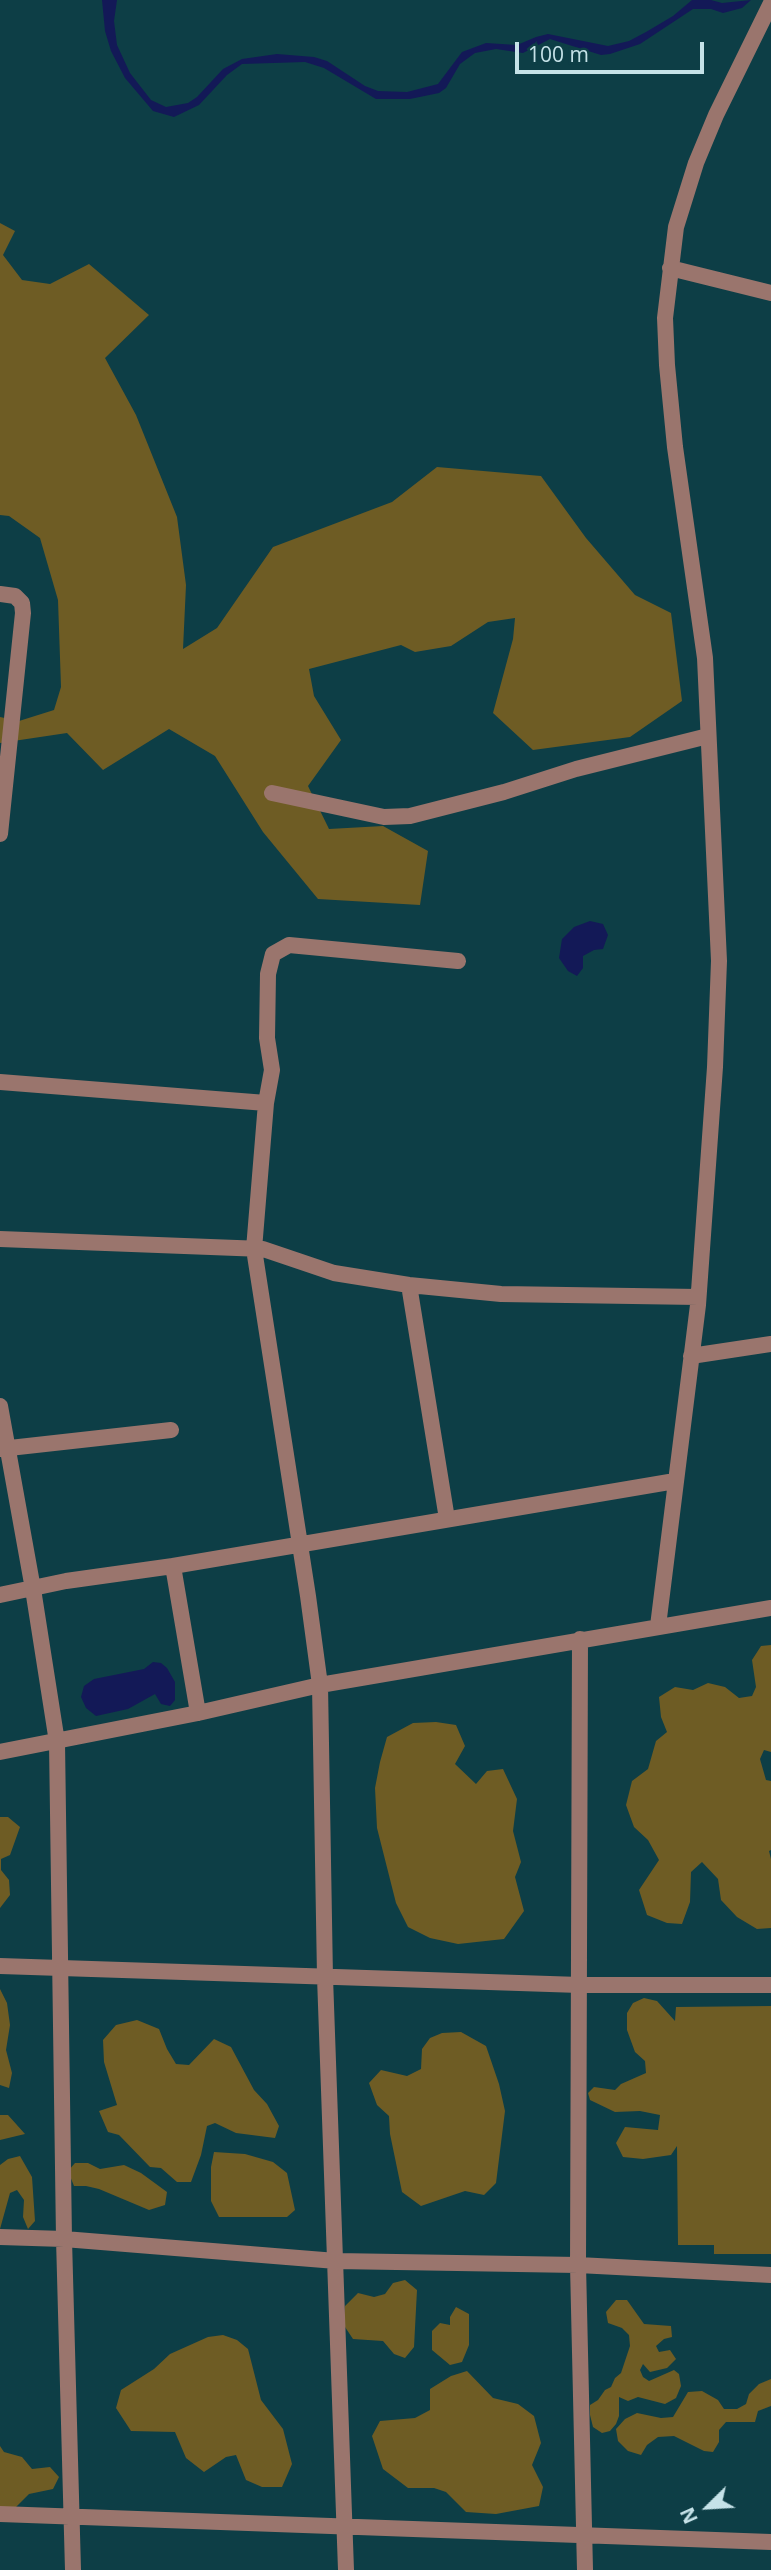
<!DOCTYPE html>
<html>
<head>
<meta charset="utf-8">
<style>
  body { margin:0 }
  #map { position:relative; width:771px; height:2570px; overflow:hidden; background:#0d3e46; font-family:"Open Sans",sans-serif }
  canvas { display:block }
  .north { position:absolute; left:673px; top:2472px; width:70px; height:70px; -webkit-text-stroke:5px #0d3e46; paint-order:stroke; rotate:246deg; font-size:19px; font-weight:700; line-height:28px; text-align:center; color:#c5e2e8 }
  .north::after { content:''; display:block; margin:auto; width:24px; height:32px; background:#c5e2e8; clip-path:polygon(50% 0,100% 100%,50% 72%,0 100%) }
  .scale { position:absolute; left:515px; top:42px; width:189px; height:32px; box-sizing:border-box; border:4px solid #c5e2e8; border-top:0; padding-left:9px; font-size:21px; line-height:24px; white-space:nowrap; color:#c5e2e8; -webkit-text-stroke:5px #0d3e46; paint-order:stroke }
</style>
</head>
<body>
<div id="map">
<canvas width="771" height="2570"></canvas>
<div class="north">N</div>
<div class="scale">100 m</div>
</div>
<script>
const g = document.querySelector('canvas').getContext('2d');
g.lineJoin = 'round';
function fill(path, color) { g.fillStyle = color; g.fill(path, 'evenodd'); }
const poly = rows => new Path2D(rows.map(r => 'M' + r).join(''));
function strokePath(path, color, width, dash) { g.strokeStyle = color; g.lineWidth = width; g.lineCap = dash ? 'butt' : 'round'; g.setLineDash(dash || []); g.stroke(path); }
const green = poly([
  [0,223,15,231,3,255,22,280,50,284,89,264,149,315,105,358,136,415,177,517,186,585,183,649,217,628,273,547,392,502,437,467,541,476,586,538,635,595,671,613,682,701,630,737,533,750,493,713,513,639,515,618,488,622,451,646,415,652,401,645,309,669,314,696,341,740,308,786,329,829,383,826,428,851,420,905,318,899,263,832,215,756,169,729,103,770,67,733,0,743,0,717,19,721,54,710,61,687,58,600,40,538,9,516,0,515],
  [771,1645,771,1752,764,1750,760,1759,766,1780,771,1781,771,1850,769,1851,771,1859,771,1928,757,1929,737,1917,721,1900,718,1879,702,1862,691,1872,690,1902,682,1924,667,1923,647,1915,639,1890,659,1860,648,1840,634,1827,626,1805,632,1781,648,1769,656,1741,667,1732,661,1717,659,1697,675,1687,693,1690,708,1683,725,1687,739,1698,752,1696,756,1687,752,1660,761,1646],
  [436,1722,456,1725,465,1746,455,1764,476,1784,487,1771,503,1769,517,1799,513,1831,521,1862,515,1877,524,1911,504,1939,458,1944,430,1938,408,1927,396,1903,377,1828,375,1788,380,1762,387,1737,413,1723],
  [0,1817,8,1817,20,1827,10,1855,1,1859,1,1870,9,1880,10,1895,0,1908],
  [0,1989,7,2003,10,2025,6,2050,12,2073,9,2088,0,2085],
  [644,1998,657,2001,675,2021,676,2007,771,2006,771,2254,714,2254,714,2245,678,2245,677,2146,671,2155,643,2159,623,2157,616,2143,625,2127,658,2130,660,2115,640,2111,615,2112,590,2100,588,2093,594,2087,615,2090,621,2084,646,2073,645,2061,635,2052,627,2030,627,2013,633,2003],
  [137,2020,159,2029,167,2049,176,2064,189,2065,214,2039,231,2047,254,2090,267,2104,279,2126,275,2138,236,2133,215,2123,207,2126,201,2155,191,2182,177,2182,161,2168,150,2167,119,2135,108,2132,99,2111,117,2105,104,2062,103,2040,116,2025],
  [461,2032,486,2046,499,2084,505,2111,496,2183,484,2195,465,2191,421,2206,402,2192,390,2134,389,2116,377,2105,369,2083,381,2070,407,2076,421,2069,422,2049,430,2038,442,2033],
  [0,2115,8,2115,25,2134,0,2140],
  [214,2152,245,2154,273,2162,287,2173,295,2210,287,2217,219,2217,211,2201,211,2167],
  [20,2156,32,2177,35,2221,28,2229,23,2217,24,2200,17,2190,10,2193,0,2229,0,2165,8,2159],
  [75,2163,88,2163,100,2169,124,2165,141,2173,167,2192,165,2205,149,2210,99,2189,86,2186,74,2186,68,2171],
  [405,2280,417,2290,414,2347,405,2358,394,2354,383,2341,353,2339,343,2324,345,2306,358,2293,374,2297,385,2294,393,2283],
  [616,2300,627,2300,644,2324,671,2326,672,2337,664,2339,656,2346,659,2352,670,2350,676,2359,667,2368,650,2372,643,2364,640,2370,643,2377,649,2381,674,2370,679,2374,681,2386,676,2398,665,2404,638,2397,628,2401,619,2397,619,2416,616,2424,610,2431,602,2433,593,2427,590,2415,590,2405,598,2400,605,2390,611,2387,615,2378,621,2373,630,2346,629,2335,622,2328,608,2323,606,2312],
  [456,2307,469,2314,469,2345,462,2362,450,2365,432,2350,432,2331,440,2323,450,2325,450,2317],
  [223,2335,237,2340,248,2349,261,2400,283,2429,292,2464,282,2487,262,2487,246,2480,236,2455,226,2457,204,2472,186,2458,175,2432,131,2431,116,2408,121,2390,154,2369,170,2354,208,2337],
  [467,2371,493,2398,518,2404,534,2416,541,2443,532,2465,543,2487,539,2506,496,2514,466,2512,446,2492,434,2488,408,2488,383,2469,372,2436,380,2421,415,2418,430,2410,430,2389,451,2376],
  [771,2379,771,2406,758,2411,755,2422,726,2422,719,2430,719,2442,713,2452,704,2451,674,2436,658,2437,647,2445,641,2455,628,2451,618,2441,616,2429,625,2419,637,2413,661,2418,673,2417,688,2392,702,2391,718,2400,724,2409,737,2409,746,2404,749,2394,759,2384],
  [0,2446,4,2452,22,2457,32,2469,50,2467,59,2477,53,2489,29,2494,13,2510,0,2510]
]);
const water = poly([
  [102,0,117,0,114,21,117,45,130,73,151,100,166,107,188,103,197,97,223,69,242,59,277,54,314,57,327,61,365,86,378,91,407,92,438,84,462,52,486,43,517,45,536,37,548,34,608,46,629,41,646,32,673,16,692,0,711,0,722,3,751,0,742,8,723,13,711,9,693,9,640,44,610,54,601,55,550,39,523,53,496,49,475,53,460,64,446,88,439,93,410,99,376,99,324,68,305,62,242,64,227,75,199,105,174,117,153,111,125,78,111,51,105,31],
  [590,921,603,924,608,935,603,949,594,950,583,956,583,968,577,976,568,971,559,958,562,939,574,927],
  [153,1662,161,1663,167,1668,175,1682,175,1700,170,1706,161,1704,155,1694,128,1709,96,1716,86,1708,81,1697,84,1686,94,1679,144,1669]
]);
const minor = poly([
  [670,268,771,293],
  [0,594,15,596,22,603,23,613,0,834],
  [272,793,384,817,410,816,504,792,576,769,708,736],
  [0,1082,266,1103],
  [0,1239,263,1249,334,1273,409,1285,501,1294,698,1297],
  [409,1285,447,1519],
  [691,1356,771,1344],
  [0,1406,33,1589,57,1742,64,2239,73,2570],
  [0,1449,171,1430],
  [173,1566,198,1713],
  [0,1595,66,1581,173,1566,675,1481],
  [658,1626,698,1305,715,1067,719,961,705,658,675,447,667,365,665,318,676,227,696,163,716,115,771,3],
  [580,1639,578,2265,585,2570],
  [0,1752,198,1713,320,1685,771,1608],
  [0,1966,580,1985,771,1985],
  [0,2237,64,2239,336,2261,578,2265,771,2275],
  [0,2514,771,2542],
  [346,2570,325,1977,320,1685,308,1596,254,1249,266,1103,272,1070,267,1038,268,974,273,954,289,945,458,961]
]);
fill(green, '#6e5c24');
fill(water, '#131957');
strokePath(minor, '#9a756d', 16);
</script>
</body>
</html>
